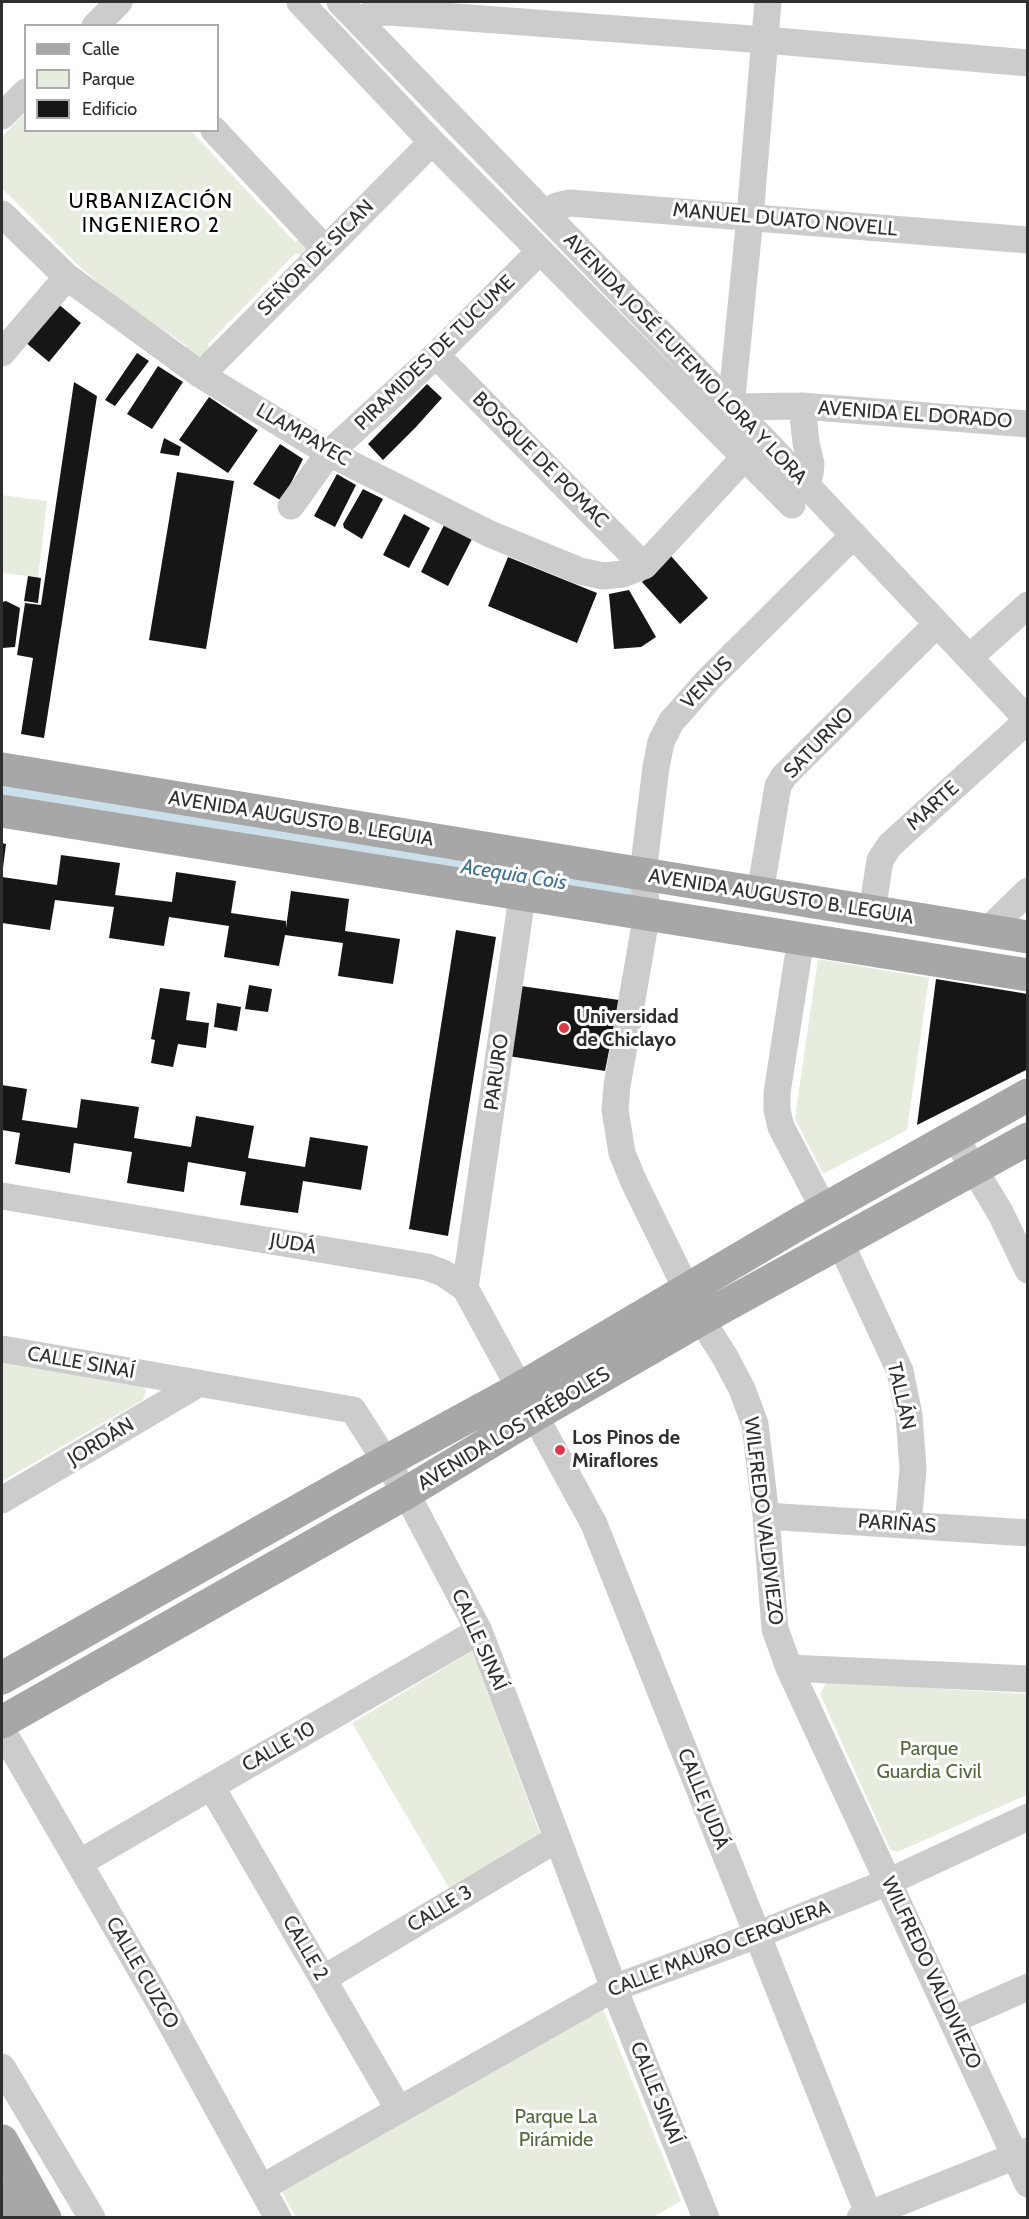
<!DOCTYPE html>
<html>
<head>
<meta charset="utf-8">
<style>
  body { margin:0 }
  #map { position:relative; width:1029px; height:2219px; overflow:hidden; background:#fff; font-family:Cabin,sans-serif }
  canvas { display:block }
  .frame { position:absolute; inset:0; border:3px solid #2f2f2f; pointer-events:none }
  .legend { position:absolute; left:24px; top:24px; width:195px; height:108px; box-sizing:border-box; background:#fff; border:2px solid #acacac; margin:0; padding:8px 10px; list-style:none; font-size:18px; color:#2f2f2f }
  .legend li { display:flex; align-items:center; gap:12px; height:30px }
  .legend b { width:30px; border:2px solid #acacac }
</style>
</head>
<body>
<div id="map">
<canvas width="1029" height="2219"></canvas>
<div class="frame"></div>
<ul class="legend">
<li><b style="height:8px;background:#a7a7a7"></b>Calle</li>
<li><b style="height:16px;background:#e6ecde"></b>Parque</li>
<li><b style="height:16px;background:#161616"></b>Edificio</li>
</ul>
</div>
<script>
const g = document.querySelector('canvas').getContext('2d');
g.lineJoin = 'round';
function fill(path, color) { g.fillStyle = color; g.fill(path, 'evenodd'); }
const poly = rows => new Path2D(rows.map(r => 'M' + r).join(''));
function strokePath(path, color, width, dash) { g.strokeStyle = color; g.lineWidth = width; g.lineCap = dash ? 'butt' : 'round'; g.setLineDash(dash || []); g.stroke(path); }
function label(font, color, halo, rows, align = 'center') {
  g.font = font + ' Cabin,sans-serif'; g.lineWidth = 6; g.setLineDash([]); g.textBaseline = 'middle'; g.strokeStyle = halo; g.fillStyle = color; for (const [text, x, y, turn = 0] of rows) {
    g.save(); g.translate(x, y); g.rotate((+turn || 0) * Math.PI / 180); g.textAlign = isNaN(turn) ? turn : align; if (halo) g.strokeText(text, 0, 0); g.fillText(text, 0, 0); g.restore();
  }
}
const green = poly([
  [25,113,26,130,191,131,295,242,301,238,308,247,305,255,303,257,296,253,208,344,210,350,200,356,194,357,185,347,187,346,116,298,77,264,2,188,2,137],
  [2,495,47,501,38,577,2,573],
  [818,959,929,978,907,1130,823,1174,795,1118],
  [2,1360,141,1384,146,1391,143,1400,2,1481],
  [472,1651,541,1836,449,1888,352,1723],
  [826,1682,1027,1694,1027,1795,897,1852,890,1849,820,1694],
  [601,2004,681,2201,651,2218,296,2218,279,2187]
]);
const canal = poly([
  [2,792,445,863,643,897]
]);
const building = poly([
  [57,303,81,323,49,362,25,342],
  [137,353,149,361,115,406,105,400],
  [158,366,183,382,152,429,127,414],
  [74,382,97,396,44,738,21,734,33,658,17,655,25,603,41,605],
  [427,384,442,398,416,427,383,460,368,444],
  [209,397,258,430,228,473,179,440],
  [164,438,181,447,179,456,160,453],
  [280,444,303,459,282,501,253,484],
  [177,472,234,481,206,649,149,640],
  [337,474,356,485,335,527,314,516],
  [363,489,383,499,362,539,344,528,343,524],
  [404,514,430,528,409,568,383,555],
  [444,525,472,539,448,586,421,572],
  [671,556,708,598,680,624,642,582],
  [508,557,597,593,577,643,488,606],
  [28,576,41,578,38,603,24,601],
  [629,590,656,637,641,647,614,649,609,594],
  [6,601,20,608,15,647,2,648,2,602],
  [2,843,6,844,3,868,2,868],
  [61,855,120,863,115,895,172,902,176,872,236,881,231,913,286,921,286,928,291,891,349,899,345,931,400,939,393,984,338,976,343,943,285,935,279,966,224,957,229,926,169,917,164,946,109,938,114,907,55,900,50,930,2,923,2,877,57,885],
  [456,930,496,937,448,1236,409,1229],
  [936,979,1028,994,1028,1069,917,1125],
  [249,985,272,989,268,1012,245,1009],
  [521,986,619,1000,605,1071,508,1056],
  [160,988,190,992,186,1020,209,1023,206,1048,178,1044,173,1067,151,1063,155,1040,151,1039],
  [217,1003,241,1007,237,1031,214,1027],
  [2,1085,27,1089,22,1120,77,1128,81,1099,139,1107,134,1138,191,1147,196,1116,254,1126,248,1158,305,1167,310,1137,368,1146,361,1190,303,1181,298,1213,240,1205,246,1172,188,1162,184,1192,127,1183,132,1152,74,1143,70,1173,15,1164,20,1133,2,1130]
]);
const minor = poly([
  [300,2,432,142,792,505],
  [340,2,763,439,1028,720],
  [768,2,750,217,731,407,802,406,1028,424],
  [359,21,373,13,389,12,765,40,1028,63],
  [95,26,119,2],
  [2,116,26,92],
  [214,130,325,249],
  [545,213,557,206,570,203,1028,240],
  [2,214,67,277,201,375,329,453,490,534,580,571,603,576,623,574,644,566,744,458],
  [2,353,67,277],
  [436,355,644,566],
  [201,375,432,142],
  [802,406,806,443,811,464,810,474,805,483],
  [291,506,329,453,436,355,540,251],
  [854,535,709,679,671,722,661,742,656,767,643,873,647,913,617,1086,615,1110,622,1153,633,1180,701,1319,725,1357,742,1389,755,1424,766,1516,775,1629,789,1668,1028,2184],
  [970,657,1028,605],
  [760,893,778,786,784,776,937,624],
  [872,912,880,860,890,845,1028,720],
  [987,931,1028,891],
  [801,938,777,1093,777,1110,781,1127,824,1209],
  [955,1137,1001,1214,1028,1270],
  [2,1196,427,1267,443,1273,465,1288,594,1524,870,2218],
  [840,1242,900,1371,909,1415,913,1469,908,1525],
  [465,1288,528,856],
  [2,1349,353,1410,406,1493,479,1631,614,1988,706,2218],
  [2,1500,200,1383],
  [766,1516,1028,1533],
  [789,1668,1028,1679],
  [2,1730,157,1998,278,2218],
  [211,1786,399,2110],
  [79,1863,479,1631],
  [323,1979,557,1839],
  [953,2020,1028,1987],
  [2,2067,92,2218],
  [263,2187,614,1988,757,1935,888,1882,1028,1817],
  [860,2218,1028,2151]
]);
const major = poly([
  [2,769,1028,937],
  [2,811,1028,975],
  [2,1678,363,1474,519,1389,800,1223,1028,1095],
  [2,1722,406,1493,535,1415,701,1319,1028,1139],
  [2,2141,45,2218],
  [2,2194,17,2218]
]);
const markers = [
  [564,1028,6,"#de3949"],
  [560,1450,6,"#de3949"]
];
const streetNames = [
  ["MANUEL DUATO NOVELL",785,220,5],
  ["SEÑOR DE SICAN",316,258,-45],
  ["PIRAMIDES DE TUCUME",435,353,-44],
  ["AVENIDA JOSÉ EUFEMIO LORA Y LORA",685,359,46],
  ["AVENIDA EL DORADO",915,415,4],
  ["LLAMPAYEC",303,435,30],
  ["BOSQUE DE POMAC",540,460,45],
  ["VENUS",707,683,-46],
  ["SATURNO",819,743,-46],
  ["MARTE",933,806,-42],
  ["AVENIDA AUGUSTO B. LEGUIA",301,819,9],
  ["AVENIDA AUGUSTO B. LEGUIA",781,897,9],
  ["PARURO",497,1072,-82],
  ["JUDÁ",293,1244,9],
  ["CALLE SINAÍ",81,1363,10],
  ["TALLÁN",901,1396,77],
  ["AVENIDA LOS TRÉBOLES",514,1429,-31],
  ["JORDÁN",101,1442,-31],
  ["WILFREDO VALDIVIEZO",763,1521,83],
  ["PARIÑAS",897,1524,4],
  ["CALLE SINAÍ",479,1640,66],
  ["CALLE 10",279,1747,-30],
  ["CALLE JUDÁ",703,1799,68],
  ["CALLE 3",440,1909,-31],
  ["CALLE 2",305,1948,60],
  ["CALLE MAURO CERQUERA",719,1949,-21],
  ["CALLE CUZCO",142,1973,60],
  ["WILFREDO VALDIVIEZO",931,1973,65],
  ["CALLE SINAÍ",656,2093,68]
];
const poiNames = [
  ["Universidad",576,1017],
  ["de Chiclayo",576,1040],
  ["Los Pinos de",572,1438],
  ["Miraflores",572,1461]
];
const parkNames = [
  ["Parque",929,1749],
  ["Guardia Civil",929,1772],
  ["Parque La",556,2117],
  ["Pirámide",556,2140]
];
const neighbourhoodNames = [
  ["URBANIZACIÓN",151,202],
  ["INGENIERO 2",151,226]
];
const waterNames = [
  ["Acequia Cois",514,875,9]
];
fill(green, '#e6ecde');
strokePath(canal, '#cbdfeb', 20);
fill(building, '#161616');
strokePath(minor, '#ccc', 27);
strokePath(major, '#a7a7a7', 33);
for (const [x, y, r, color] of markers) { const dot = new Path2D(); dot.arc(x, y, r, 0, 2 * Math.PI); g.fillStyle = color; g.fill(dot); strokePath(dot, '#fff', 2); }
label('20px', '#2f2f2f', '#fff', streetNames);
label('bold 20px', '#2f2f2f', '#fff', poiNames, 'left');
label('20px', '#53693e', '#fff', parkNames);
g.letterSpacing = '1.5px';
label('21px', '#000', '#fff', neighbourhoodNames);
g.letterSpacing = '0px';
label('italic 21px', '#40728e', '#fff', waterNames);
</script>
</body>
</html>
